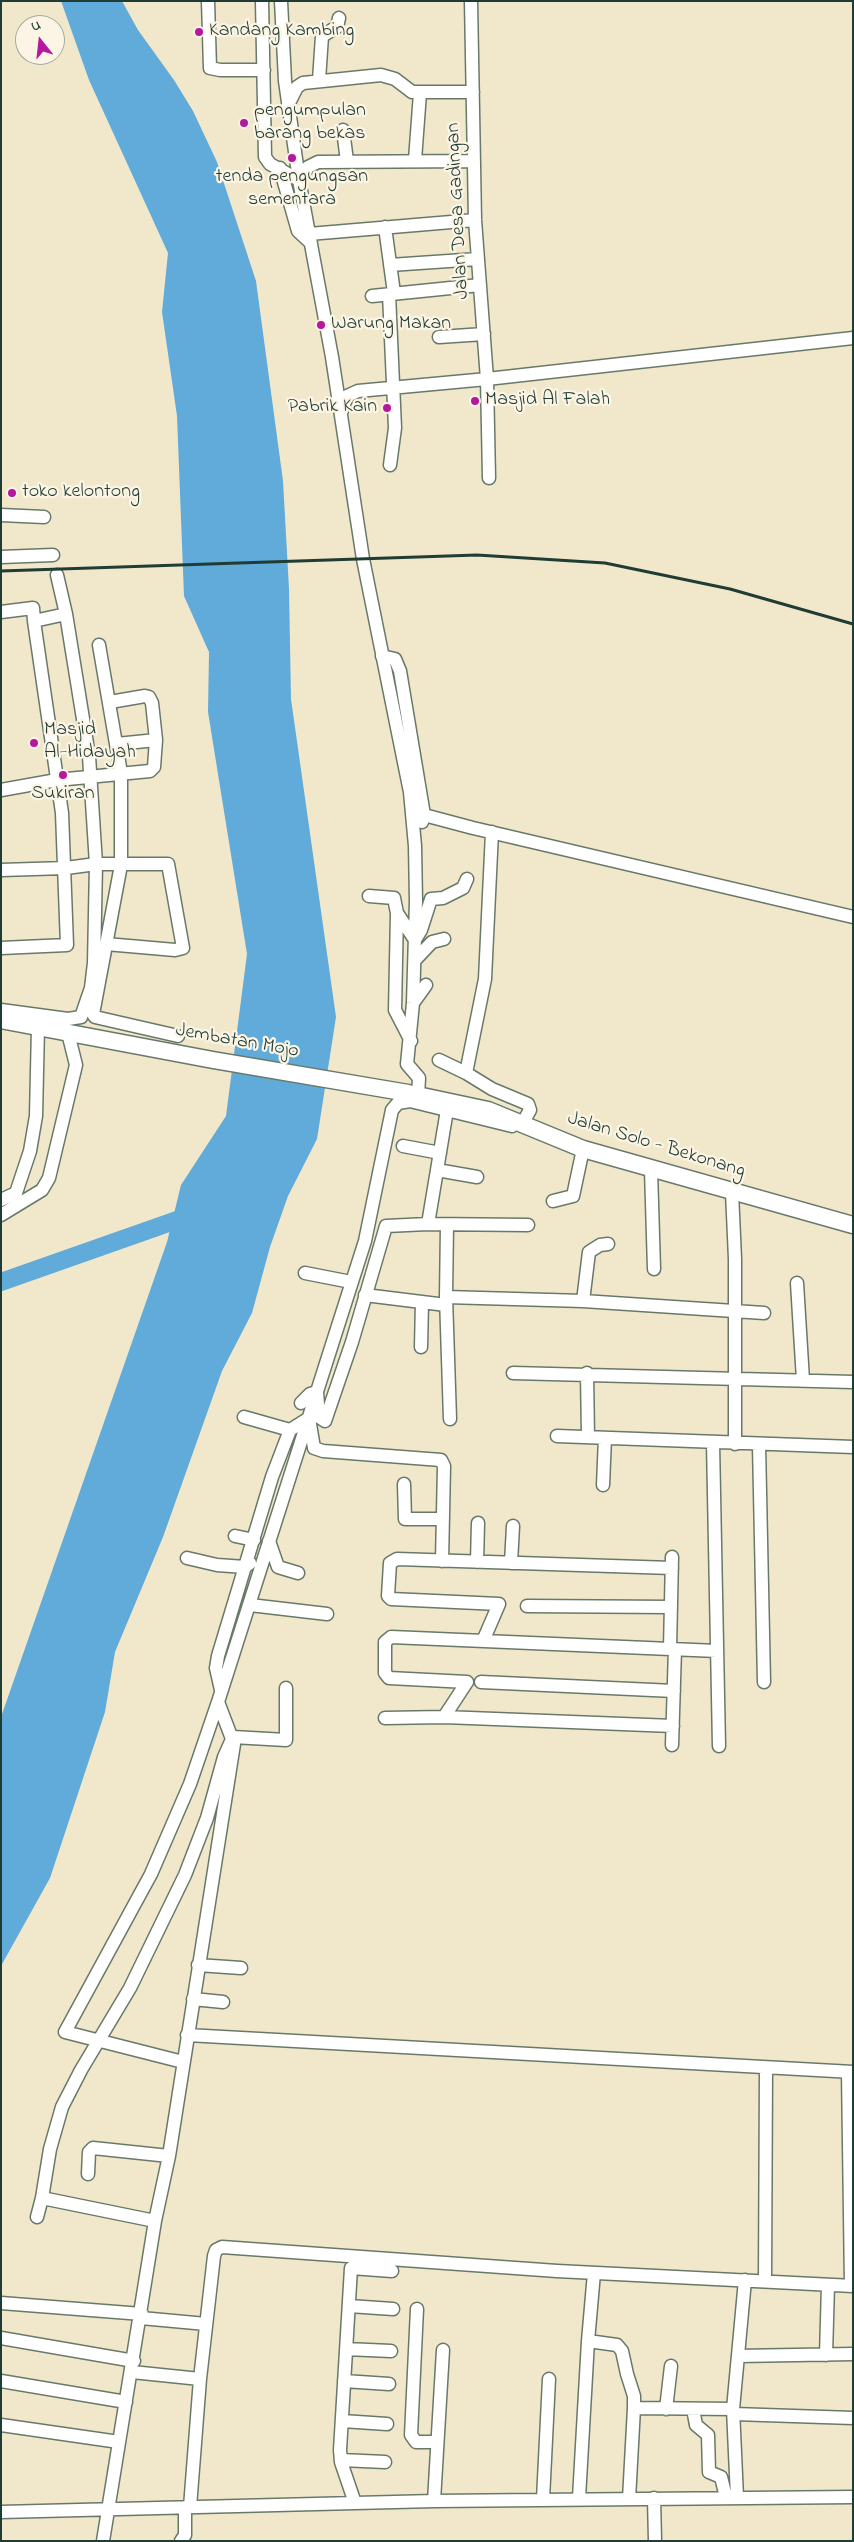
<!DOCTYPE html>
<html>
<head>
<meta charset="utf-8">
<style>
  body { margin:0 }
  #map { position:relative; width:854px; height:2542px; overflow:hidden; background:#f1e8cc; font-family:"Indie Flower",sans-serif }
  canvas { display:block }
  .frame { position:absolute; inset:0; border:2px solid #1f3d34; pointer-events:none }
  .north { position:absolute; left:15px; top:15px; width:50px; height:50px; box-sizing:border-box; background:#fcf5e5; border:1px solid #a4ab9e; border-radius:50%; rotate:344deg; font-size:14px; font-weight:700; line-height:20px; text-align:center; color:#1f3d34 }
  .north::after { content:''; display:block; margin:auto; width:18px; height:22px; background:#b5179e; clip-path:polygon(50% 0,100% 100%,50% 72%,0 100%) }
</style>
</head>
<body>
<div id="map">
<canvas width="854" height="2542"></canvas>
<div class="frame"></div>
<div class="north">U</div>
</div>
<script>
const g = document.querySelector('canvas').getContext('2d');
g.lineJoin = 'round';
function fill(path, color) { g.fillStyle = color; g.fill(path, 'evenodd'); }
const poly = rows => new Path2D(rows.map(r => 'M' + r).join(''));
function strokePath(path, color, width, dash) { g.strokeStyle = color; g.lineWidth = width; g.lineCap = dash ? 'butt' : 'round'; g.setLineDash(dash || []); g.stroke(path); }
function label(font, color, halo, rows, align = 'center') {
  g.font = font + ' "Indie Flower",sans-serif'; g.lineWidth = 4.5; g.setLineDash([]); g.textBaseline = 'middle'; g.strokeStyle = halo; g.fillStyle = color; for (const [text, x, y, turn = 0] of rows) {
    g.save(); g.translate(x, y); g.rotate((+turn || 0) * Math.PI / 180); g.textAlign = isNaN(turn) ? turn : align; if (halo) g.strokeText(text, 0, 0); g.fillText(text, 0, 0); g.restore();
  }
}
const water = poly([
  [61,1,122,1,138,30,174,80,193,111,217,162,256,281,283,481,289,589,291,699,336,1017,317,1139,288,1196,270,1247,252,1313,222,1371,163,1537,115,1652,105,1712,50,1878,1,1966,1,1717,167,1242,181,1185,226,1116,247,954,208,712,209,652,184,596,177,416,162,312,168,253,89,80]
]);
const river = poly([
  [1,1282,194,1214]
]);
const minor = poly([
  [208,1,210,68,220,70,264,70],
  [262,1,265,157,270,164,299,180,308,167,318,162,474,161],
  [281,1,285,81,299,180,332,357,363,559,410,792,415,846,416,901,413,1003,407,1064,419,1078,418,1096],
  [471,1,475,220,487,379,489,478],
  [319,80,322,36,337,27,339,18],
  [288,105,297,87,303,83,381,75,395,79,412,92,473,92],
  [343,130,347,161],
  [415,160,420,93],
  [280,168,298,231,311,243],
  [385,227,394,293],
  [309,234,475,220],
  [390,265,478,259],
  [389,294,395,428,390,465],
  [372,296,480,285],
  [439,337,484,334],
  [341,413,347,396,358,391,487,379,853,338],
  [1,515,44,517],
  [1,557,53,555],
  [1,612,33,608,34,621],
  [99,645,121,773,121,865,93,1014,95,1017,178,1036],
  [382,656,395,659,400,671,424,815,422,822],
  [117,744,156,740],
  [1,790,57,780,150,771,154,767,156,740,152,703,149,697,145,696,110,702],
  [424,815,473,828,853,917],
  [1,870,66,868,96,864,168,864,183,948,175,950,106,944],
  [369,896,394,898,397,913,415,940,421,930,431,899,443,898,463,888,467,879],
  [397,913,395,1010,411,1041],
  [1,948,67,945,62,813,34,621,66,614],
  [415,960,432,942,444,939],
  [413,1003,426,985],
  [1,1010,68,1019,81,1017,91,988,94,963,96,864,89,756,66,614,57,575],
  [439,1060,466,1073,485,979,492,832],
  [466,1073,492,1089,528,1104,530,1110,522,1124],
  [403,1146,440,1153],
  [437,1170,477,1177],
  [651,1170,654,1269],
  [732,1192,735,1259,735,1444],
  [1,1200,16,1193,30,1151,36,1116,38,1027],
  [553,1201,573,1196,583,1149],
  [1,1215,42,1190,49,1178,76,1065,68,1033],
  [428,1224,447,1110],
  [447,1225,446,1297,450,1419],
  [305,1273,351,1282],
  [797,1283,803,1380],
  [365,1295,446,1305],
  [446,1297,583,1301,764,1313],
  [583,1301,589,1252,600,1245,608,1244],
  [421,1347,422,1302],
  [513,1373,853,1382],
  [587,1373,588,1437],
  [301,1403,310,1394,317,1392,319,1417,325,1421,352,1342,386,1226,428,1224,528,1225],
  [244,1417,290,1430],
  [557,1436,853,1447],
  [713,1443,719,1746],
  [759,1445,764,1682],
  [404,1484,405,1519,443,1519],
  [603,1485,605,1438],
  [235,1536,254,1540],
  [269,1541,278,1567,298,1573],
  [187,1558,217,1565,245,1567,250,1563],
  [477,1562,478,1523],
  [511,1563,513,1526],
  [250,1605,327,1614],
  [527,1606,671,1607],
  [483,1641,499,1604,391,1599,388,1596,390,1563,397,1559,672,1568],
  [670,1649,672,1557],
  [467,1682,389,1678,385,1673,385,1642,391,1637,717,1651],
  [481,1682,674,1691],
  [221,1690,216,1668,218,1656,272,1477,290,1430,309,1418,314,1448,323,1451,441,1460,444,1466,442,1561],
  [444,1717,467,1682],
  [385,1718,444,1717,673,1726],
  [672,1745,675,1649],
  [198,1965,241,1968],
  [193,1999,223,2002],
  [187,2035,853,2072],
  [183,2062,65,2032,151,1874,190,1784,218,1702],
  [848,2072,851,2286],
  [88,2174,89,2152,93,2148,169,2156],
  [42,2198,50,2149,62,2107,81,2070,130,1988,185,1875,207,1818,224,1757,233,1737,286,1740,286,1688],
  [37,2217,42,2198,155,2221],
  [765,2281,766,2068],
  [1,2303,142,2314],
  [349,2306,393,2309],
  [417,2309,411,2435,416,2442,436,2442],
  [141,2318,206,2324],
  [1,2338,134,2361],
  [588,2341,594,2273],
  [346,2349,391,2351],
  [826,2355,828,2285],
  [738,2356,853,2354],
  [132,2372,200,2379],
  [1,2381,126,2402],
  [344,2381,389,2384],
  [666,2409,671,2366],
  [693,2409,696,2425,708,2435,709,2472,721,2477,726,2497],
  [734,2414,853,2418],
  [342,2421,387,2424],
  [1,2425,119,2442],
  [341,2460,385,2462],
  [737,2497,733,2409,745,2280],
  [579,2498,588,2341,617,2345,622,2351,627,2374,634,2396,634,2408],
  [654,2498,655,2541],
  [543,2499,549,2379],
  [629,2499,634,2408,733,2409],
  [434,2501,443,2350],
  [355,2503,341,2462,340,2450,351,2268,392,2271],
  [190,2507,200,2379,214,2256,216,2250,222,2247,557,2271,853,2286],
  [1,2512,434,2501,853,2497],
  [103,2541,155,2221,169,2156,234,1744,218,1702,365,1241,392,1110,398,1103,410,1101,512,1126],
  [181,2541,185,2535,185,2507]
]);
const major = poly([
  [1,1020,213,1060,408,1093,488,1110,583,1149,853,1225]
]);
const rail = poly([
  [1,571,477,555,605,563,730,589,853,624]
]);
const markers = [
  [199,32,5,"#b5179e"],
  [244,123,5,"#b5179e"],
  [292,158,5,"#b5179e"],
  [321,325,5,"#b5179e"],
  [475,401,5,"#b5179e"],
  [387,408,5,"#b5179e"],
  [12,493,5,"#b5179e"],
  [34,743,5,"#b5179e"],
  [63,775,5,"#b5179e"]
];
const poiNames = [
  ["Kandang Kambing",209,32],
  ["pengumpulan",254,112],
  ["barang bekas",254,135],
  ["tenda pengungsan",292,178,"center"],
  ["sementara",292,201,"center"],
  ["Warung Makan",331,325],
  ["Masjid Al Falah",485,401],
  ["Pabrik Kain",377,408,"right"],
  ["toko kelontong",22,493],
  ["Masjid",44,731],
  ["Al-Hidayah",44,754],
  ["Sukiran",63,795,"center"]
];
const streetNames = [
  ["Jalan Desa Gadingan",459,211,-93],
  ["Jembatan Mojo",237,1042,10],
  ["Jalan Solo - Bekonang",656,1146,17]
];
fill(water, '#60abd9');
strokePath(river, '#60abd9', 18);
strokePath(minor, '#687969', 15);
strokePath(major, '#687969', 19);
strokePath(minor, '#fff', 12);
strokePath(major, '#fff', 16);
strokePath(rail, '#1f3d34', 3);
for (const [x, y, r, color] of markers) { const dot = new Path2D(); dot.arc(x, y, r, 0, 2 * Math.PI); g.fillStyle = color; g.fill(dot); strokePath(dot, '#fcf5e5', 2); }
label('20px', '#1f3d34', '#fcf5e5', poiNames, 'left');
label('20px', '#1f3d34', '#fcf5e5', streetNames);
</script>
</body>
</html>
